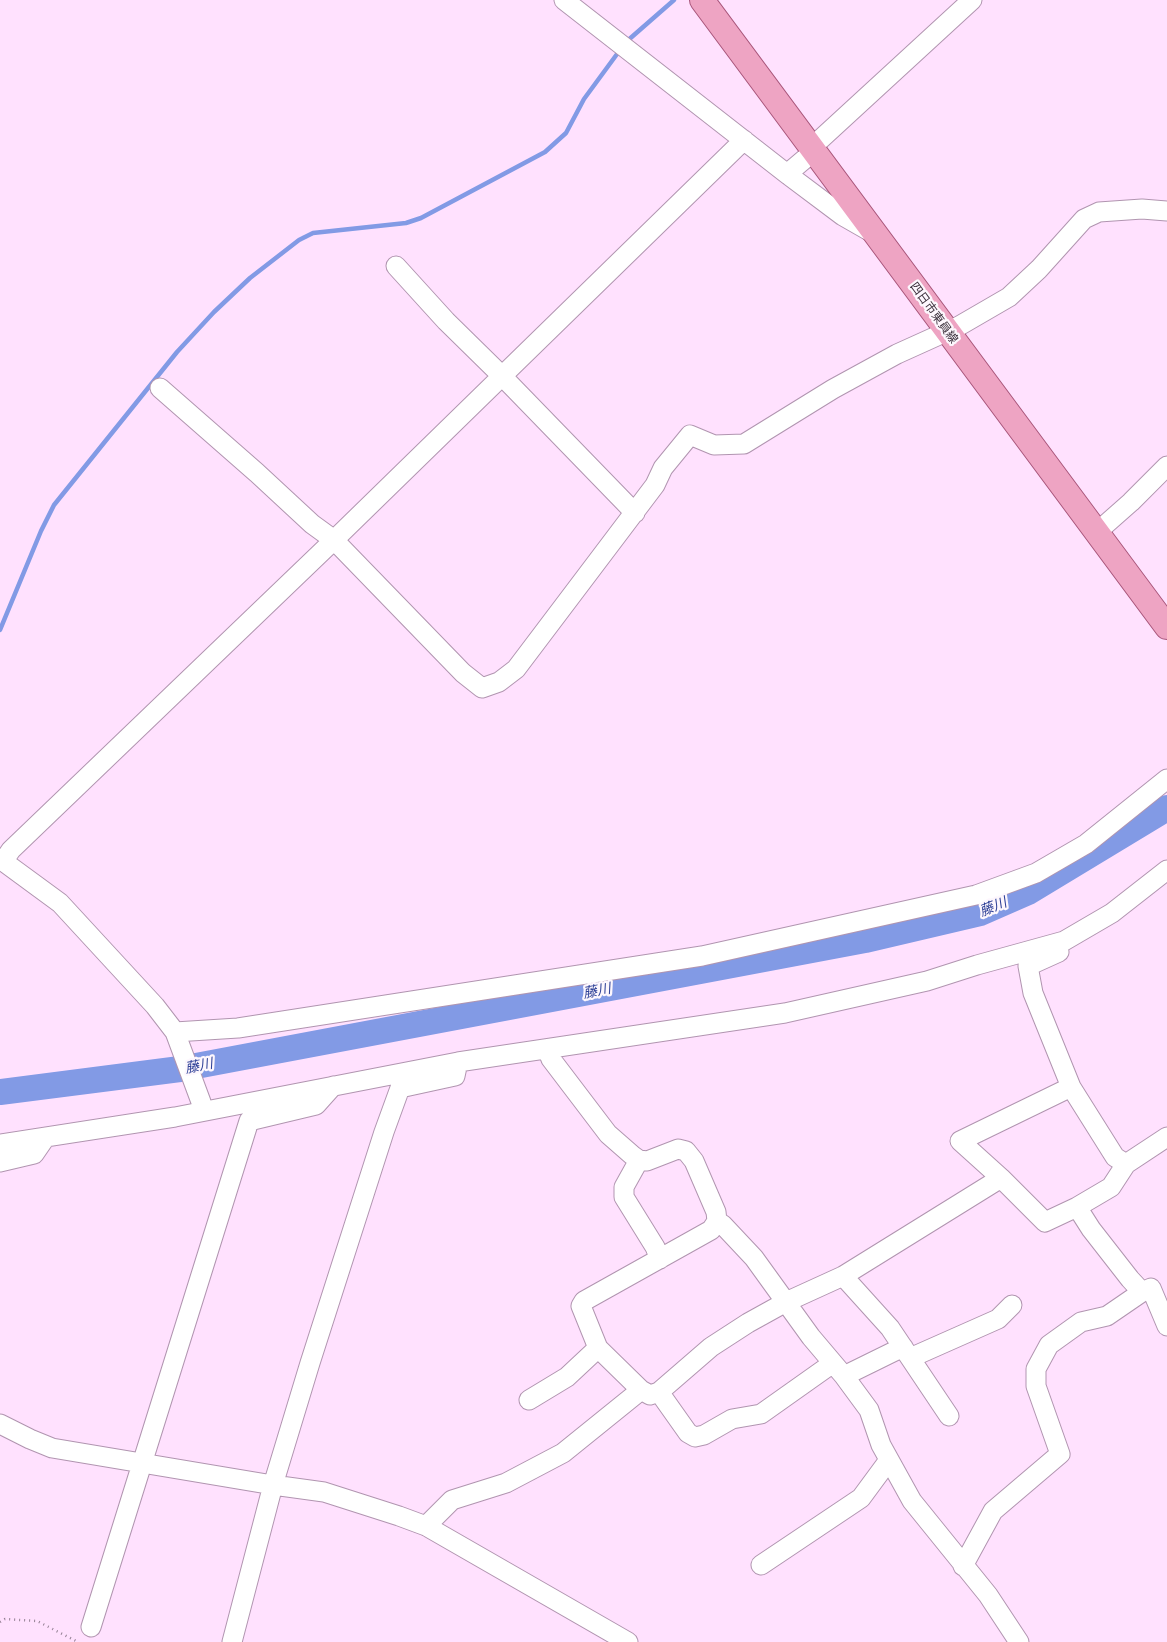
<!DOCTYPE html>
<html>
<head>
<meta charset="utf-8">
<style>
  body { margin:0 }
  canvas { display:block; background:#ffe1fe }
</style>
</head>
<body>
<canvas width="1167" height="1642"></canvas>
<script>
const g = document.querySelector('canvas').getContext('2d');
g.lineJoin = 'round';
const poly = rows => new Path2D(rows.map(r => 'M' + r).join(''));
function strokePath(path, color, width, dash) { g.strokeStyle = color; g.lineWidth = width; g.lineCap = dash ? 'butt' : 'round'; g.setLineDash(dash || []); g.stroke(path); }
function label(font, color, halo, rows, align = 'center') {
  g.font = font + ' "Playfair Display","Noto Sans JP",serif'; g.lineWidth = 4.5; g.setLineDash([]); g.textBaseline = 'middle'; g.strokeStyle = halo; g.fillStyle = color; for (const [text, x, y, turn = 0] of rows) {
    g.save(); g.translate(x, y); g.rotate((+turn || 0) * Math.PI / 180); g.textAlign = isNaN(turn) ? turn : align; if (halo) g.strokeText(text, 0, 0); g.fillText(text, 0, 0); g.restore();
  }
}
const stream = poly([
  [626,42,674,0],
  [0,630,41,531,54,505,177,352,214,312,250,278,299,240,313,233,406,223,421,218,545,152,566,133,584,99,620,50]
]);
const river = poly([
  [0,1092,180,1069,865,940,980,913,1028,892,1167,808]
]);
const path = poly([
  [0,1622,5,1619,37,1621,78,1642]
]);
const minor = poly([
  [564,0,787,174,843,216,871,232],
  [811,148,972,0],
  [787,174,813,152],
  [396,266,446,321,502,376,635,513],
  [160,388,257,473,312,524,334,540,463,673,482,688,499,682,516,669,655,485,663,468,690,435,714,445,744,444,833,389,897,354,959,326,1009,297,1039,269,1084,219,1099,212,1142,209,1167,211],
  [1097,532,1131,502,1167,466],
  [0,859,60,903,155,1006,175,1032,201,1102,201,1111],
  [4,860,11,850,334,540,744,140],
  [1059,952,1028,966,1033,993,1071,1087,1115,1157,1126,1164],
  [175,1032,238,1028,702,956,976,895,1036,873,1086,844,1167,779],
  [547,1049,551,1059,608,1134,632,1155,639,1160,647,1161,678,1149,686,1151,694,1161,716,1212,717,1221,723,1225,754,1258,811,1337,844,1376,869,1410,881,1445,912,1501,988,1595,1019,1642],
  [0,1144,175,1117,458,1062,785,1013,927,981,977,965,1064,941,1112,913,1167,870],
  [639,1160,624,1187,624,1197,655,1247,660,1259],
  [0,1162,34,1154,45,1138],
  [1001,1178,960,1141,1071,1087],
  [1077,1207,1091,1229,1130,1279,1142,1292,1151,1288,1167,1326],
  [843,1276,890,1328,949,1416],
  [910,1358,998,1319,1012,1305],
  [844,1376,903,1347],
  [641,1390,598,1348,581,1306,584,1301,711,1230,717,1221],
  [659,1392,688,1433,695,1437,704,1435,732,1419,761,1414,833,1363],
  [529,1400,567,1377,598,1348],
  [0,1424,30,1439,52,1448,273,1485,324,1492,399,1516,426,1526,628,1642],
  [426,1526,452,1500,506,1483,563,1453,641,1390,650,1395,659,1392,711,1347,748,1323,786,1302,843,1276,1001,1178,1045,1222,1077,1207,1111,1187,1126,1164,1167,1137],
  [761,1565,861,1498,889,1460],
  [963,1566,993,1511,1060,1454,1036,1386,1036,1369,1049,1345,1081,1322,1107,1316,1142,1292],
  [91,1627,249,1121,316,1105,333,1086],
  [232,1642,273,1485,310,1363,384,1132,400,1088,455,1076,458,1062]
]);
const major = poly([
  [702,0,1167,627]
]);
const streetNames = [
  ["四日市東員線",934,313,54]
];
const waterNames = [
  ["藤川",993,907,-22],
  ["藤川",597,991,-11],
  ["藤川",199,1066,-11]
];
strokePath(stream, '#829ae5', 4.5);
strokePath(river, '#829ae5', 26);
strokePath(minor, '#b195b0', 21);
strokePath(major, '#a8557a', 26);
strokePath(path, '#948194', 2.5, [1, 4]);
strokePath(minor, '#fff', 19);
strokePath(major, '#eea4c3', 24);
label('12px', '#3c313c', '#fdf7fd', streetNames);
label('italic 14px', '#2e4097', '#fdf7fd', waterNames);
</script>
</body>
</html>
